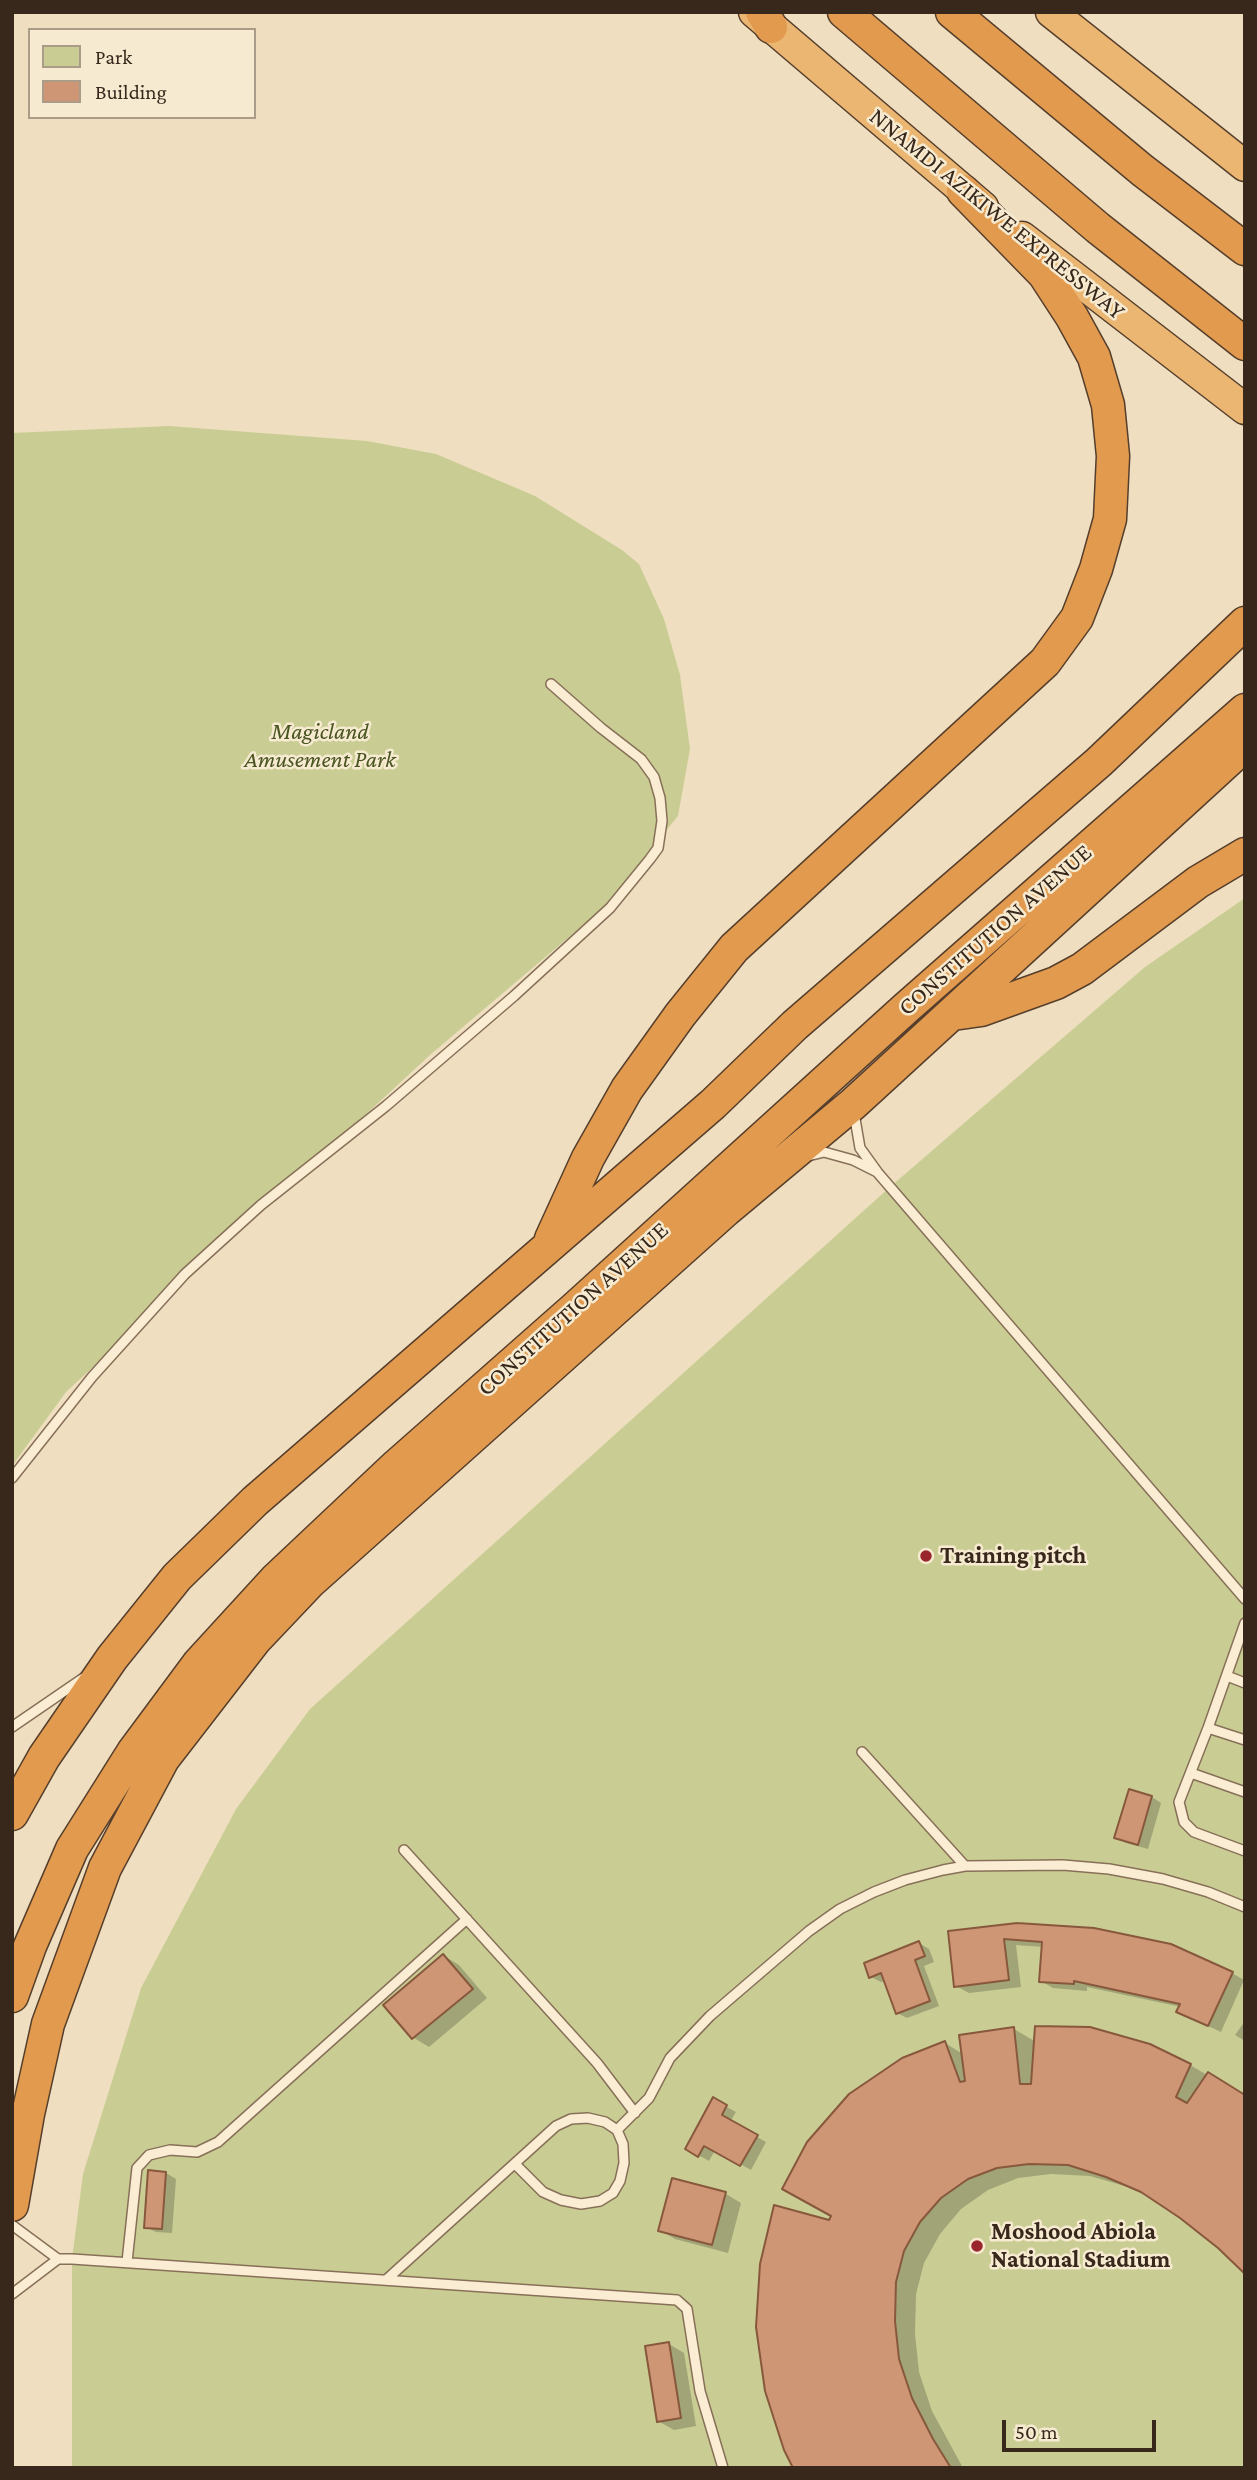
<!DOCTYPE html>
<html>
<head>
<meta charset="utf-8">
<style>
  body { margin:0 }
  #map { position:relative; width:1257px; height:2480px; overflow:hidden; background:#efdfc0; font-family:"Crimson Pro",serif }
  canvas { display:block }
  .frame { position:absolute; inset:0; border:14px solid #38281c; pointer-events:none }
  .legend { position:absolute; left:28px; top:28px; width:228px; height:91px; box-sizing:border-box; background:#f6ead0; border:2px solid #aa9c88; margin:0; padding:9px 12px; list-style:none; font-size:21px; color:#38281c }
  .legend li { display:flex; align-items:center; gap:14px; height:35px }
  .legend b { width:35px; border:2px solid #aa9c88 }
  .scale { position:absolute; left:1002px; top:2420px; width:154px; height:32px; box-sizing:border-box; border:4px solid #38281c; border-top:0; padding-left:9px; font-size:21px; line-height:24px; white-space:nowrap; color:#38281c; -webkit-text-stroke:5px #f6ead0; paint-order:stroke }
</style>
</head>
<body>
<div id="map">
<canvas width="1257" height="2480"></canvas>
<div class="frame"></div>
<ul class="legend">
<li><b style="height:19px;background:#c9cd94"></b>Park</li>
<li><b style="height:19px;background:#ce9675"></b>Building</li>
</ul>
<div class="scale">50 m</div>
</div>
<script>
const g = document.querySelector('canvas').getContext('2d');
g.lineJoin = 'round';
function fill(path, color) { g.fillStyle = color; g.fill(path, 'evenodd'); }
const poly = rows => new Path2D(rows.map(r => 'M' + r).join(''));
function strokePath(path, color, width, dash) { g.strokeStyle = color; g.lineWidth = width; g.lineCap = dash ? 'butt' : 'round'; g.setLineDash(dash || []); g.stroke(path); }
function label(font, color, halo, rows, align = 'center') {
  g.font = font + ' "Crimson Pro",serif'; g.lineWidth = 5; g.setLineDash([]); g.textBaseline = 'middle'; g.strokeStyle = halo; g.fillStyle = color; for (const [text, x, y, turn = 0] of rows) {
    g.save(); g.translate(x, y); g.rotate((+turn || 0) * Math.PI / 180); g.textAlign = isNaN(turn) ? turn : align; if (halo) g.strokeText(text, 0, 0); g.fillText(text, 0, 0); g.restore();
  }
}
const green = poly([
  [169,426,367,441,436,454,535,496,622,550,639,564,664,619,680,675,690,749,678,816,602,909,430,1055,66,1392,12,1466,12,433],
  [1245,898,1245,2468,72,2468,72,2259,83,2174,141,1988,236,1809,310,1709,890,1187,1145,967]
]);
const shadow = poly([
  [1130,1791,1152,1797,1161,1803,1148,1849,1126,1843,1116,1837],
  [1017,1925,1232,1973,1244,1980,1221,2032,1191,2018,1181,2007,1087,1987,1087,1991,1053,1988,1041,1981,1043,1947,1016,1945,1021,1987,969,1993,956,1986],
  [919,1943,929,1949,934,1962,924,1966,939,2006,907,2018,897,2013,885,1981,881,1982,871,1977],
  [444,1956,459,1965,487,1998,429,2047,414,2038,385,2005],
  [1245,2021,1245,2041,1235,2035],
  [1014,2029,1036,2042,1190,2065,1207,2075,1220,2246,1155,2200,1128,2187,1090,2176,1051,2174,1018,2178,988,2190,961,2209,940,2234,924,2263,916,2294,915,2334,919,2372,932,2411,963,2468,795,2468,830,2222,945,2043,963,2054],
  [714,2100,736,2112,730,2122,766,2142,751,2170,715,2150,709,2161,687,2149],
  [150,2172,166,2173,176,2179,172,2233,156,2232,146,2227],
  [673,2180,726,2194,741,2203,728,2253,675,2239,660,2230],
  [669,2344,684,2353,696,2426,674,2430,658,2421]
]);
const building = poly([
  [1129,1789,1152,1796,1138,1845,1114,1838,1129,1789],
  [1017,1923,1094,1928,1171,1944,1233,1972,1208,2026,1176,2012,1180,2004,1074,1981,1074,1984,1039,1982,1042,1942,1004,1939,1009,1980,954,1987,948,1931,1017,1923],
  [919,1941,925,1956,915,1960,930,2001,896,2014,881,1973,869,1978,864,1963,919,1941],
  [443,1954,473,1989,412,2039,383,2005,443,1954],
  [1035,2026,1090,2027,1150,2044,1191,2064,1176,2097,1187,2103,1208,2072,1245,2095,1245,2274,1218,2248,1180,2218,1141,2192,1106,2177,1068,2165,1029,2164,997,2168,968,2179,941,2198,920,2222,904,2251,896,2282,895,2321,899,2359,912,2398,933,2439,951,2468,793,2468,784,2450,765,2391,756,2327,760,2264,774,2205,829,2220,831,2216,782,2189,807,2142,849,2094,902,2058,945,2041,960,2082,965,2081,959,2035,1014,2027,1020,2084,1031,2084,1035,2026],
  [713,2097,727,2105,722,2115,758,2135,740,2166,704,2146,698,2157,685,2149,713,2097],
  [148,2170,166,2172,162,2229,144,2228,148,2170],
  [672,2178,726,2192,712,2245,658,2231,672,2178],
  [669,2342,681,2418,657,2422,645,2346,669,2342]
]);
const service = poly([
  [854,1113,860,1148,878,1173,1245,1599],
  [808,1156,824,1152,853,1160,877,1172],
  [12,1478,92,1377,185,1274,261,1205,386,1106,514,996,610,908,650,859,658,848,662,821,660,798,654,777,641,759,601,728,551,684],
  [1245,1623,1208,1728,1179,1802,1184,1822,1194,1832,1245,1851],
  [1227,1676,1245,1683],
  [12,1727,85,1677],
  [1208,1728,1245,1740],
  [862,1752,965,1866],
  [1191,1773,1245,1792],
  [404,1850,597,2063,635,2113],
  [515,2164,543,2192,561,2200,581,2204,600,2201,613,2193,620,2181,624,2163,623,2144,617,2130],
  [12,2225,58,2259],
  [127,2262,137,2168,149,2155,170,2150,197,2152,218,2142,467,1919],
  [386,2280,556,2126,571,2119,588,2118,605,2122,617,2130,649,2098,670,2058,710,2016,809,1931,840,1909,874,1892,905,1880,943,1870,965,1866,1063,1865,1109,1869,1163,1879,1208,1892,1245,1907],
  [12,2294,58,2259,72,2259,677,2300,687,2309,700,2391,723,2468]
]);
const trunk = poly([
  [754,12,983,207],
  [1051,12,1245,166],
  [1022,237,1245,409]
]);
const motorway = poly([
  [762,12,771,27],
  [844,12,1098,228,1245,344],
  [952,12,1142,170,1245,249],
  [953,1014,981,1010,1056,983,1082,969,1198,882,1245,854],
  [551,1239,588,1158,627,1089,680,1015,734,948,1045,662,1077,618,1096,569,1110,519,1113,456,1108,405,1094,357,1072,317,1044,274,963,191],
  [12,1814,44,1757,112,1658,177,1577,255,1501,713,1104,795,1025,1099,762,1245,623],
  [12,1996,30,1946,72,1849,133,1752,199,1663,275,1580,397,1465,575,1308,906,1008,1245,710],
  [12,2205,28,2114,48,2024,105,1868,163,1759,255,1640,310,1582,726,1210,853,1104,1245,745]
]);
const markers = [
  [926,1556,7,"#99262c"],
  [977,2246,7,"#99262c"]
];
const streetNames = [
  ["NNAMDI AZIKIWE EXPRESSWAY",997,214,39],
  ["CONSTITUTION AVENUE",995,930,-41],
  ["CONSTITUTION AVENUE",573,1309,-42]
];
const parkNames = [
  ["Magicland",320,732],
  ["Amusement Park",320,760]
];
const poiNames = [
  ["Training pitch",940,1556],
  ["Moshood Abiola",991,2232],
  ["National Stadium",991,2260]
];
fill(green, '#c9cd94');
fill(shadow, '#0003');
fill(building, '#ce9675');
strokePath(building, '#88583d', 2);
strokePath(service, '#887058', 12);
strokePath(trunk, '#563e2c', 33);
strokePath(motorway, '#563e2c', 35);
strokePath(service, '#faedd4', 9);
strokePath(trunk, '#eab672', 30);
strokePath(motorway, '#e19a4e', 32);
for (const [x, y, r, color] of markers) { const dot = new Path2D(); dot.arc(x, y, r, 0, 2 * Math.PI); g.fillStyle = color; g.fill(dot); strokePath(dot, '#f6ead0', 2.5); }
label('24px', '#38281c', '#f6ead0', streetNames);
label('italic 24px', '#4a5522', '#f6ead0', parkNames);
label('bold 24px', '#38281c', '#f6ead0', poiNames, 'left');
</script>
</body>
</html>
